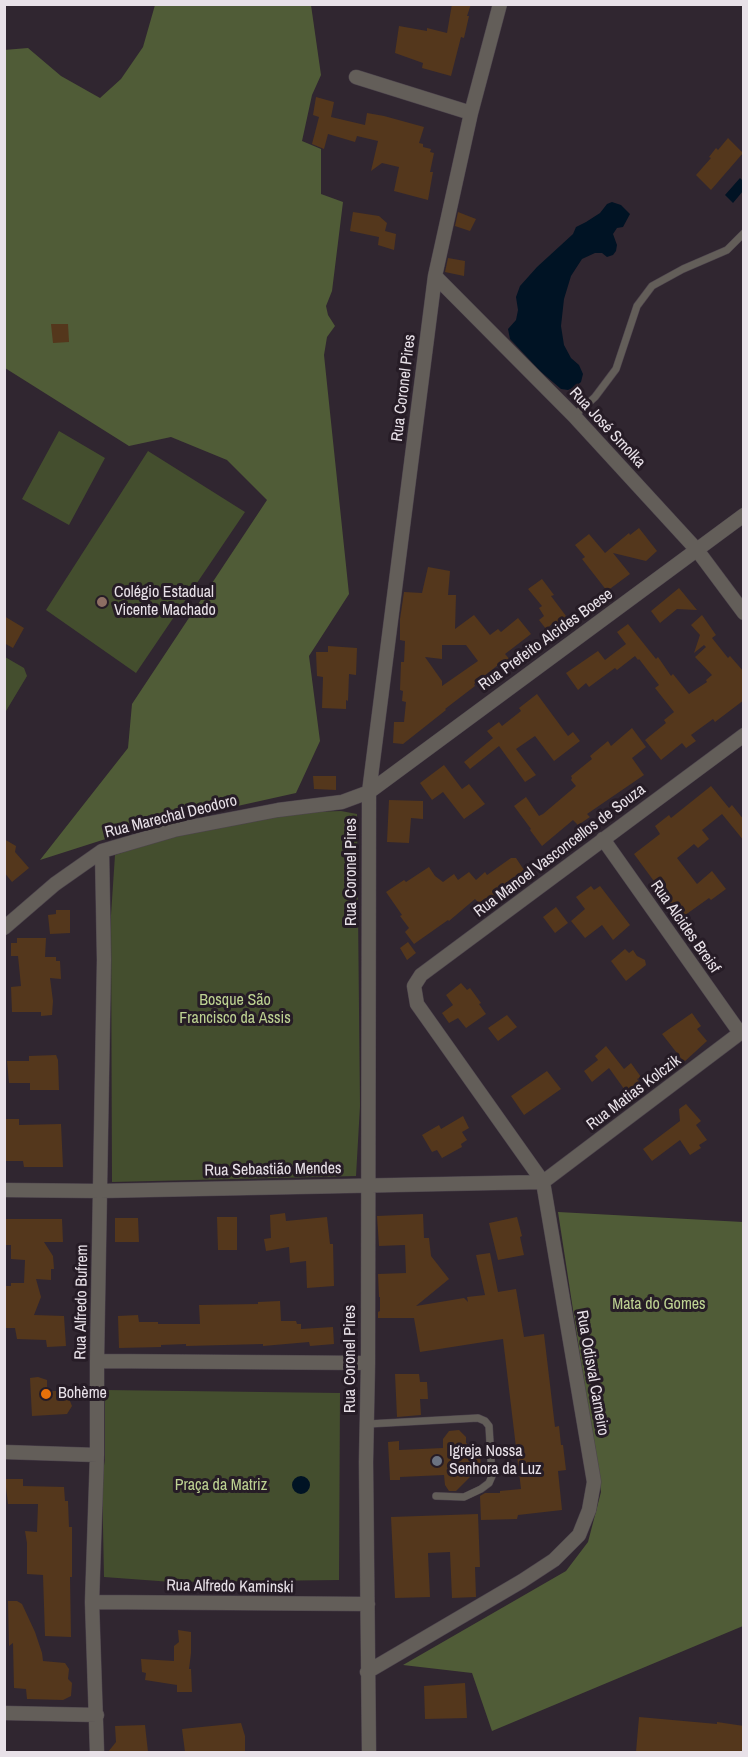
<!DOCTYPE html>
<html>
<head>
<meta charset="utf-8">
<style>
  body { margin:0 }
  #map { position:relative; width:748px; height:1757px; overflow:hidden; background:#302630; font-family:"Archivo Narrow",sans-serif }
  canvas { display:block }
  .frame { position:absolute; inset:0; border:6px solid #e8e1e8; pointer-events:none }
</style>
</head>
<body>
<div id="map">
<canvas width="748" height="1757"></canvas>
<div class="frame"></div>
</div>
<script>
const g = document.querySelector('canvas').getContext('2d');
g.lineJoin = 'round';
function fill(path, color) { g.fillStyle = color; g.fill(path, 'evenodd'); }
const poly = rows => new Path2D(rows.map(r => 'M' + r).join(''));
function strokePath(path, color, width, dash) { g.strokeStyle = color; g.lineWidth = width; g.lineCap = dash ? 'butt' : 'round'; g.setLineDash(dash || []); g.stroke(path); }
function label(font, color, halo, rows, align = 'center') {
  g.font = font + ' "Archivo Narrow",sans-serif'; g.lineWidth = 6; g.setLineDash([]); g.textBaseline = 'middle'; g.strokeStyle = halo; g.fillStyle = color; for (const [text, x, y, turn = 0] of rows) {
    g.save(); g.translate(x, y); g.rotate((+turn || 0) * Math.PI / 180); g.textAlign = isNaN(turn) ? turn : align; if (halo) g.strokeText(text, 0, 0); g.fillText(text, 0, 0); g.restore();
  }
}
const green = poly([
  [59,431,105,458,69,525,22,499],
  [148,451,245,512,136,673,46,610],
  [5,657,24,668,27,676,6,711,4,711],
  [341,811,357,814,360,1106,356,1176,112,1182,111,915,115,855,174,835,279,813],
  [105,1390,340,1393,339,1580,172,1582,104,1577,102,1477,105,1460]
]);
const forest = poly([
  [155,5,311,5,321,75,312,95,302,141,321,149,321,194,343,202,332,291,326,306,328,315,335,326,327,337,324,355,349,594,309,656,320,741,296,793,143,827,40,860,128,748,132,704,267,500,227,460,171,437,129,446,5,368,4,50,28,48,61,76,100,98,121,79,143,47],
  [558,1212,743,1222,743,1626,492,1731,472,1673,403,1665,566,1571,588,1542,601,1492]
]);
const water = poly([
  [740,178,743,181,743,191,733,203,725,195],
  [612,202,621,205,630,214,623,227,617,228,613,234,617,245,616,251,613,255,607,257,602,253,595,253,582,259,571,276,564,299,561,326,564,345,571,358,579,365,583,374,581,382,575,387,568,390,561,389,540,371,510,339,508,329,516,320,518,310,516,297,520,286,537,267,573,234,576,227,586,222,600,213,607,204],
  '292 1485a9 9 0 1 1 18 0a9 9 0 1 1-18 0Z'
]);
const building = poly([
  [452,4,471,4,467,16,469,16,464,38,461,37,451,76,422,68,423,63,395,53,399,26,427,31,427,28,447,33],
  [316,97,334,102,331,117,365,125,367,113,384,116,424,127,419,143,423,144,423,147,431,149,430,152,434,153,430,172,433,172,428,200,394,191,399,167,382,163,371,171,378,141,357,136,355,142,328,134,324,149,312,144,319,117,313,115],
  [728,138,743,153,711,190,696,175,711,158,709,157,716,148,718,150],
  [353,212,379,216,387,223,385,231,396,234,394,250,378,245,379,237,350,231],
  [458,212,476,219,470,231,455,226],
  [448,258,465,261,464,276,445,272],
  [51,324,68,324,69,342,53,343],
  [639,528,657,551,646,561,613,553,630,574,607,591,582,559,585,557,575,545,589,534,605,553,629,533,630,535],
  [428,567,450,571,448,595,456,595,455,629,474,615,490,635,498,629,501,632,518,618,531,634,505,654,512,662,502,670,498,665,474,684,475,686,445,709,446,710,403,744,393,743,394,722,404,722,406,702,402,701,403,691,400,690,401,662,404,662,405,641,400,640,400,619,404,592,422,593],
  [442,645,466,645,478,661,442,686,442,681,425,657,442,659],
  [542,579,554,595,551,596,566,616,554,626,552,624,546,629,539,620,544,616,539,608,542,606,528,589],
  [679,588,697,610,677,609,660,623,651,611],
  [702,615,716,635,712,638,728,658,730,656,744,672,744,700,715,722,713,719,691,735,696,741,686,748,682,743,661,760,645,740,666,723,664,720,674,712,655,688,659,685,639,659,638,660,635,656,617,670,615,668,589,687,586,683,578,690,566,673,598,651,605,660,626,644,617,632,628,624,656,659,658,657,671,676,673,674,689,694,707,682,706,680,712,675,695,657,706,647,704,645,694,653,700,635,691,625],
  [4,616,24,628,13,648,4,643],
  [328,646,357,648,356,675,349,674,348,701,346,700,346,709,322,708,323,677,317,676,316,652,328,652],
  [537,694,568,736,573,732,580,741,554,761,535,736,516,749,536,775,525,782,499,746,470,769,464,762,493,738,487,731,499,722,502,726,521,711,519,708],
  [632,728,646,747,632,758,644,775,587,814,590,817,578,825,573,820,542,846,530,830,531,829,514,806,526,797,539,816,543,814,576,786,571,780,572,778,571,776,592,759,590,756,608,741,611,746],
  [444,765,462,789,469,784,485,804,464,819,443,792,432,800,420,783],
  [313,776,336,776,336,790,314,789],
  [711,786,729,808,732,805,744,820,744,841,722,814,702,830,709,839,698,848,694,844,677,858,697,884,712,871,726,889,711,900,709,898,681,918,634,854,660,834,655,826,669,815,671,818],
  [389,800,423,801,423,819,411,818,409,843,387,842],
  [4,839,16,846,15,852,29,868,12,882,4,872],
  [511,858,516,858,524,870,497,889,500,893,488,901,486,898,479,903,475,899,449,921,448,920,414,944,405,932,409,928,400,916,402,915,386,892,404,880,406,882,429,867,435,876,443,882,454,874,458,880,469,872,476,880,485,872,487,875],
  [591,886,594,890,600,886,630,925,613,940,602,925,585,938,571,921,585,909,576,897],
  [556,907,568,923,555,933,543,917],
  [56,910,70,910,70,933,50,934,48,915,56,914],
  [17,938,46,938,45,957,56,957,56,961,60,961,61,979,50,978,53,1001,52,1015,41,1016,41,1012,12,1012,11,987,21,986,18,956,11,956,11,943,17,943],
  [408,942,416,953,407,960,400,948],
  [625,949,629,953,633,950,637,956,645,960,646,965,626,981,611,961],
  [461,983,467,990,470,988,481,1003,479,1004,486,1014,466,1028,458,1018,449,1023,442,1013,453,1005,446,995],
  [692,1013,701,1026,697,1029,707,1041,684,1062,662,1034],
  [507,1015,517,1027,498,1041,488,1028],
  [606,1046,624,1069,631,1063,641,1077,637,1079,645,1089,632,1100,609,1068,592,1082,584,1071,598,1060,595,1056],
  [56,1055,58,1060,59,1090,30,1090,30,1083,9,1083,7,1061,29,1061,29,1056],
  [547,1071,561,1089,524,1115,511,1096],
  [686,1104,701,1121,696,1125,707,1140,699,1145,701,1148,690,1155,680,1140,652,1161,643,1149,680,1121,679,1109],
  [463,1116,469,1128,462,1132,467,1140,461,1144,462,1147,442,1158,437,1150,432,1152,422,1135,439,1125,441,1129],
  [4,1119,19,1119,19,1125,61,1124,63,1167,24,1167,23,1161,4,1161],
  [285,1213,286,1221,327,1217,330,1244,333,1244,334,1286,307,1288,306,1261,290,1263,289,1247,266,1251,264,1239,271,1238,270,1215],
  [423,1214,424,1238,429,1238,431,1256,449,1279,416,1306,464,1298,468,1302,467,1297,485,1295,476,1255,490,1253,498,1292,516,1289,524,1337,544,1334,555,1427,559,1426,561,1445,563,1445,566,1470,558,1471,562,1510,518,1515,517,1519,481,1520,480,1496,485,1493,500,1493,500,1491,521,1489,503,1339,420,1352,414,1318,378,1318,378,1312,380,1311,380,1297,379,1297,378,1274,406,1273,405,1245,379,1246,377,1216],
  [217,1217,237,1217,237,1250,218,1250],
  [517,1217,522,1236,520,1237,524,1255,498,1260,489,1223],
  [115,1218,138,1218,139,1242,115,1242],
  [4,1219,62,1219,63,1242,44,1242,53,1256,54,1269,51,1269,51,1280,36,1279,41,1297,34,1315,64,1316,66,1346,47,1347,46,1340,17,1339,15,1328,4,1328,4,1286,11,1286,11,1283,24,1283,25,1260,11,1259,11,1245,4,1245],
  [280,1301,281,1321,296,1321,297,1324,301,1324,301,1329,333,1327,334,1344,310,1346,309,1342,263,1346,263,1344,186,1346,186,1344,161,1345,161,1347,119,1348,118,1316,138,1315,139,1322,158,1322,158,1324,200,1324,199,1305,258,1304,258,1302],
  [395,1374,419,1374,420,1382,427,1382,428,1399,420,1399,421,1415,397,1417],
  [38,1377,47,1380,47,1391,66,1391,72,1406,67,1414,32,1416,30,1378],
  [459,1430,466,1437,466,1443,480,1455,481,1466,456,1491,449,1491,445,1485,444,1475,400,1477,400,1480,390,1480,388,1442,399,1441,399,1450,443,1448,443,1439,449,1431],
  [5,1479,23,1479,23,1486,64,1487,65,1501,68,1501,69,1527,72,1527,72,1577,70,1577,71,1637,45,1636,43,1575,27,1574,27,1543,25,1531,37,1532,38,1504,8,1504],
  [478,1514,480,1567,475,1567,476,1597,452,1598,450,1552,428,1553,430,1597,395,1598,391,1517],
  [8,1601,17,1601,22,1604,35,1632,42,1653,43,1661,65,1663,69,1669,68,1679,72,1683,71,1696,63,1700,27,1699,26,1689,14,1688,13,1643,9,1646],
  [178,1630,191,1632,191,1653,189,1669,191,1669,192,1692,177,1692,177,1685,145,1680,146,1673,142,1672,141,1659,174,1661,174,1646,179,1642],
  [465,1683,467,1718,425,1719,424,1686],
  [639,1717,717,1724,717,1722,744,1726,744,1752,636,1752],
  [241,1723,245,1736,245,1752,185,1752,182,1729],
  [145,1725,148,1752,108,1752,116,1742,115,1726]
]);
const lane = poly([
  [574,416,595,397,616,369,637,306,652,286,683,269,727,250,744,233],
  [368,1424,478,1418,485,1421,489,1426,492,1476,489,1483,481,1489,464,1497,436,1496]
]);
const street = poly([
  [356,77,471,113],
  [435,276,574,416,697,550,744,613],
  [603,839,740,1033],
  [4,928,55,884,102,851,174,830,278,810,342,802,369,792,744,515],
  [4,1190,100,1191,543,1182,744,1030],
  [97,1361,368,1363],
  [4,1452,97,1455],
  [92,1602,368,1604],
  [367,1672,522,1581,554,1560,579,1535,589,1510,594,1482,543,1182,417,1004,414,986,421,975,744,735],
  [4,1713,97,1715],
  [97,1752,92,1602,97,1455,97,1361,104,960,102,851],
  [369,1752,366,1462,368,1363,369,792,435,276,471,113,500,4]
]);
const markers = [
  [102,602,6,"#8d6e63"],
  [46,1394,6,"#e8710a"],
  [437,1461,6,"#6b7280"]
];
const streetNames = [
  ["Rua Coronel Pires",404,388,-83],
  ["Rua José Smolka",607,428,47],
  ["Rua Prefeito Alcides Boese",546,640,-36],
  ["Rua Marechal Deodoro",171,817,-14],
  ["Rua Manoel Vasconcellos de Souza",560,851,-37],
  ["Rua Coronel Pires",352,872,-90],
  ["Rua Alcides Breisf",685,927,55],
  ["Rua Matias Kolczik",634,1093,-37],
  ["Rua Sebastião Mendes",273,1170,-1],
  ["Rua Alfredo Bufrem",82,1302,-89],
  ["Rua Coronel Pires",351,1359,-90],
  ["Rua Odisval Carneiro",592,1373,80],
  ["Rua Alfredo Kaminski",230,1587,1]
];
const poiNames = [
  ["Colégio Estadual",114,593],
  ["Vicente Machado",114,611],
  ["Bohème",58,1394],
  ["Igreja Nossa",449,1452],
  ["Senhora da Luz",449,1470]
];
const parkNames = [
  ["Bosque São",235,1001],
  ["Francisco da Assis",235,1019],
  ["Mata do Gomes",659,1305],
  ["Praça da Matriz",221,1486]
];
fill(green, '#444e2e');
fill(forest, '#505c37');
fill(water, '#001324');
fill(building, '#54371c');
strokePath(lane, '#4d444d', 8);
strokePath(street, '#4d444d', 15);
strokePath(lane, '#635e59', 7);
strokePath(street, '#635e59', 14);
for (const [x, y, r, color] of markers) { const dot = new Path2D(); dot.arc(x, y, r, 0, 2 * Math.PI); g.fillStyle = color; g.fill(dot); strokePath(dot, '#261c26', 2); }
label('16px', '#e8e1e8', '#261c26', streetNames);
label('16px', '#e8e1e8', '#261c26', poiNames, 'left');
label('16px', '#bdd292', '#261c26', parkNames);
</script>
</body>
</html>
